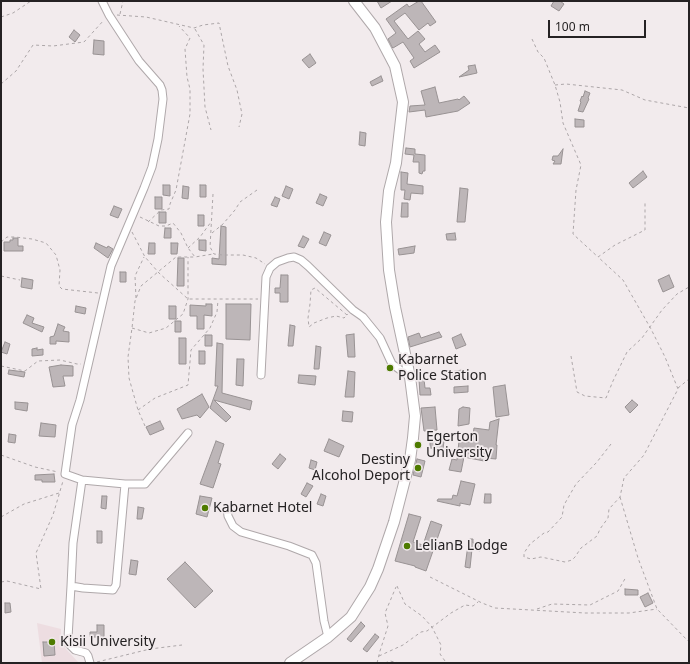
<!DOCTYPE html>
<html>
<head>
<meta charset="utf-8">
<style>
  body { margin:0 }
  #map { position:relative; width:690px; height:664px; overflow:hidden; background:#f2ebed; font-family:"Noto Sans",sans-serif }
  canvas { display:block }
  .frame { position:absolute; inset:0; border:2px solid #252223; pointer-events:none }
  .scale { position:absolute; left:548px; top:20px; width:98px; height:18px; box-sizing:border-box; border:2px solid #252223; border-top:0; padding-left:5px; font-size:12px; line-height:14px; white-space:nowrap; color:#252223; -webkit-text-stroke:3px #f2ebed; paint-order:stroke }
</style>
</head>
<body>
<div id="map">
<canvas width="690" height="664"></canvas>
<div class="frame"></div>
<div class="scale">100 m</div>
</div>
<script>
const g = document.querySelector('canvas').getContext('2d');
g.lineJoin = 'round';
function fill(path, color) { g.fillStyle = color; g.fill(path, 'evenodd'); }
const poly = rows => new Path2D(rows.map(r => 'M' + r).join(''));
function strokePath(path, color, width, dash) { g.strokeStyle = color; g.lineWidth = width; g.lineCap = dash ? 'butt' : 'round'; g.setLineDash(dash || []); g.stroke(path); }
function label(font, color, halo, rows, align = 'center') {
  g.font = font + ' "Noto Sans",sans-serif'; g.lineWidth = 3.5; g.setLineDash([]); g.textBaseline = 'middle'; g.strokeStyle = halo; g.fillStyle = color; for (const [text, x, y, turn = 0] of rows) {
    g.save(); g.translate(x, y); g.rotate((+turn || 0) * Math.PI / 180); g.textAlign = isNaN(turn) ? turn : align; if (halo) g.strokeText(text, 0, 0); g.fillText(text, 0, 0); g.restore();
  }
}
const built = poly([
  [37,623,61,629,61,635,64,636,65,648,79,663,42,663]
]);
const building = poly([
  [377,1,392,1,381,8,377,1],
  [419,1,421,1,436,22,430,26,428,23,419,30,405,13,394,21,408,39,418,31,425,39,419,44,425,52,435,45,440,52,414,68,410,61,414,58,403,42,393,48,392,47,388,39,396,33,386,19,407,4,409,7,419,1],
  [554,1,560,1,564,4,559,11,551,6,554,1],
  [74,30,80,35,75,42,69,37,74,30],
  [94,40,104,41,104,55,93,54,94,40],
  [310,54,316,63,309,68,302,60,310,54],
  [475,65,477,73,459,77,469,70,468,66,475,65],
  [381,76,383,81,372,86,370,82,381,76],
  [435,87,439,103,458,99,459,100,464,96,470,103,458,111,426,117,425,110,409,112,410,106,425,105,421,91,435,87],
  [585,91,590,93,588,98,589,99,583,112,578,111,581,102,580,101,582,96,583,97,585,91],
  [575,119,584,120,584,127,575,127,575,119],
  [360,132,366,133,365,146,359,145,360,132],
  [406,148,415,149,415,154,425,155,425,171,423,171,422,174,419,173,419,162,413,162,414,155,405,154,406,148],
  [563,149,561,164,553,164,555,161,552,160,553,156,558,156,563,149],
  [643,171,647,177,633,188,629,183,643,171],
  [401,172,408,173,407,184,423,186,423,194,411,193,410,200,404,199,405,190,401,190,401,172],
  [163,185,170,185,170,196,163,195,163,185],
  [200,185,206,185,206,197,200,197,200,185],
  [183,186,189,187,188,199,182,198,183,186],
  [286,186,293,189,289,199,282,196,286,186],
  [460,188,468,189,465,222,457,222,460,188],
  [320,194,327,197,323,206,316,203,320,194],
  [155,197,162,197,162,209,155,209,155,197],
  [275,197,280,199,277,207,271,205,275,197],
  [402,203,408,203,408,217,401,217,402,203],
  [114,206,122,209,118,218,110,215,114,206],
  [159,212,166,212,166,223,159,223,159,212],
  [198,215,204,215,204,226,198,226,198,215],
  [221,226,226,227,226,265,212,264,212,258,219,259,221,226],
  [165,228,171,228,171,238,164,238,165,228],
  [324,232,331,235,326,246,319,243,324,232],
  [455,233,456,240,447,240,446,234,455,233],
  [303,236,309,239,304,248,298,246,303,236],
  [13,238,18,238,18,246,23,246,23,251,4,251,4,242,10,242,10,240,13,240,13,238],
  [199,240,206,240,206,251,199,250,199,240],
  [96,243,107,248,108,246,113,249,108,258,94,248,96,243],
  [149,243,155,243,155,254,148,254,149,243],
  [171,243,178,243,177,254,171,254,171,243],
  [415,246,414,253,399,255,398,249,415,246],
  [178,258,184,258,184,286,177,286,178,258],
  [120,272,126,272,126,282,120,282,120,272],
  [281,275,288,275,288,302,280,302,280,293,275,293,275,288,280,288,281,275],
  [669,275,674,287,663,292,658,280,669,275],
  [22,278,33,280,32,289,21,287,22,278],
  [206,304,212,304,212,316,204,315,204,329,197,329,197,316,190,316,190,305,206,306,206,304],
  [226,304,251,304,250,340,226,339,226,304],
  [76,306,86,308,85,314,75,312,76,306],
  [169,306,176,306,176,319,169,319,169,306],
  [27,315,34,318,32,323,44,327,42,332,23,323,27,315],
  [175,321,181,321,181,332,175,332,175,321],
  [58,324,65,327,63,331,69,332,69,342,56,341,56,344,50,344,50,337,54,336,58,324],
  [290,325,295,326,293,346,288,346,290,325],
  [439,332,442,337,410,347,408,337,419,333,421,338,439,332],
  [354,334,355,357,348,357,346,335,354,334],
  [461,334,466,345,456,349,452,338,461,334],
  [205,335,212,335,212,346,205,346,205,335],
  [179,338,186,338,186,364,179,364,179,338],
  [5,342,10,344,7,354,1,352,5,342],
  [217,343,223,344,222,393,252,401,250,410,214,400,231,417,226,422,210,408,218,386,215,386,217,343],
  [316,346,321,347,319,369,314,369,316,346],
  [37,348,37,350,43,349,43,355,32,356,32,349,37,348],
  [199,351,205,351,205,364,199,364,199,351],
  [237,359,244,359,243,386,236,385,237,359],
  [61,365,73,366,73,376,63,376,65,386,53,387,49,367,61,365],
  [9,370,25,372,24,377,8,374,9,370],
  [462,370,463,376,446,379,445,373,462,370],
  [348,371,355,372,354,397,345,397,348,371],
  [299,375,316,376,315,385,298,383,299,375],
  [419,379,424,379,425,388,430,388,431,395,420,395,419,379],
  [505,385,509,415,496,417,493,387,505,385],
  [468,386,468,392,454,393,454,387,468,386],
  [202,394,209,407,200,418,197,415,182,419,177,409,202,394],
  [632,400,638,405,630,413,625,407,632,400],
  [15,402,28,403,27,411,15,409,15,402],
  [435,407,437,430,424,431,421,408,435,407],
  [463,407,470,408,469,424,458,426,459,409,463,407],
  [343,411,353,412,352,422,342,421,343,411],
  [499,419,496,445,497,445,496,459,485,458,484,461,464,457,461,472,449,470,452,459,457,460,459,441,472,442,474,428,489,430,490,422,499,419],
  [160,421,164,429,150,435,146,427,160,421],
  [41,423,56,425,55,437,39,436,41,423],
  [9,434,16,435,15,443,8,442,9,434],
  [329,439,344,446,339,457,324,451,329,439],
  [216,441,224,444,218,463,221,464,213,488,200,484,216,441],
  [430,441,444,441,443,449,430,448,430,441],
  [280,454,286,459,278,469,272,464,280,454],
  [417,459,425,461,421,477,413,475,417,459],
  [311,460,317,462,315,470,309,468,311,460],
  [54,474,55,482,42,482,42,480,35,480,35,475,54,474],
  [461,481,475,484,470,505,460,503,460,506,437,501,438,499,452,499,453,495,457,496,461,481],
  [307,483,313,486,306,497,301,494,307,483],
  [321,494,326,496,323,506,317,504,321,494],
  [485,494,491,494,491,503,484,503,485,494],
  [102,496,107,496,106,509,101,508,102,496],
  [200,496,212,498,207,517,196,514,200,496],
  [138,507,144,508,142,519,137,519,138,507],
  [409,514,421,517,413,542,423,545,431,521,442,525,426,571,415,567,415,566,395,561,409,514],
  [97,531,102,531,102,543,97,543,97,531],
  [470,539,473,539,473,543,482,545,480,551,472,549,470,568,465,567,467,552,470,539],
  [131,560,138,561,136,575,129,574,131,560],
  [185,562,213,591,195,608,167,579,185,562],
  [625,589,638,590,638,595,625,595,625,589],
  [648,593,653,603,645,607,640,597,648,593],
  [5,603,10,603,11,612,5,613,5,603],
  [361,622,365,626,351,642,347,639,361,622],
  [97,625,104,625,104,637,90,637,90,632,97,632,97,625],
  [375,634,379,637,367,652,363,649,375,634],
  [43,642,54,642,55,655,44,656,43,642]
]);
const path = poly([
  [120,14,123,1],
  [117,15,146,17,194,28,203,25,219,23,228,66,237,90,242,114,239,127],
  [1,17,13,13,31,1],
  [195,29,204,45,203,69,205,107,211,130],
  [532,39,538,52,544,58,555,85,560,102,563,123,581,165,576,190,573,234,598,257],
  [1,84,16,71,33,45,53,46,84,42,104,20],
  [555,85,566,84,622,90,645,100,689,108],
  [213,194,210,247,214,254,223,255,243,255,256,258,265,264],
  [140,217,159,226,166,226,173,223,181,233,188,248,195,257,213,254],
  [148,222,161,210,169,209,170,204,176,190,190,114,190,89,187,77,185,49,190,38,179,26],
  [132,232,145,257,159,273,188,299,258,299],
  [212,233,223,224,235,210,240,202,257,190],
  [1,242,7,237,15,237,32,239,46,243,56,255,60,270,59,286,62,289,98,293],
  [188,248,200,237,211,222],
  [1,276,20,280],
  [136,298,135,276,144,257],
  [347,315,315,288,311,290,310,304,308,318,309,327,314,323,327,318,336,316,344,318,348,314],
  [132,328,149,333,166,328,183,314,188,299,188,257],
  [571,356,577,392,585,396,606,398,613,381,627,352,642,338,662,310,677,294,689,287],
  [1,366,25,371,38,361,60,360,77,364,81,364],
  [678,388,689,379],
  [138,410,155,398,188,385,191,350,210,328,217,312,218,300],
  [145,426,138,410,129,378,128,357,132,328,135,301,141,286,176,257,195,257],
  [611,444,597,462,576,484,564,505,562,517,548,532,544,533,530,544,524,553,524,557,531,559,541,557,565,562,572,560,575,557,581,548,597,536,600,529,608,518,609,509,620,497,624,478,644,455,678,389,665,357,651,329,623,280,598,257,615,245,645,230,645,201],
  [1,455,35,467,58,472],
  [620,497,638,558,657,609,689,642],
  [1,517,24,504,59,493],
  [430,577,482,603,495,608,585,613,629,613,657,609],
  [1,582,7,581,41,589,36,553,53,515,63,481],
  [397,586,405,604,422,616,432,627,441,645,440,654,445,661,444,663],
  [537,609,552,604,590,605,618,591,626,577],
  [379,656,403,645,421,632,427,631,451,613,465,605,473,606,478,602],
  [97,662,150,649,182,645],
  [377,663,380,651,388,626,385,613,396,587],
  [385,663,390,661,399,663]
]);
const street = poly([
  [261,375,266,277,270,268,277,262,288,258,294,257,301,260,308,266,353,310,363,317,380,338,392,364,410,377],
  [82,480,125,484,116,585,113,590,83,588,71,586,73,543,82,480,65,474,72,425,80,400,111,266,144,188,152,167,158,139,163,99,162,90,160,85,139,61,109,15,102,1],
  [125,484,145,484,188,433],
  [227,508,228,516,233,526,241,532,289,546,312,555,316,563,324,621,328,637],
  [71,586,68,638,68,643,75,650,86,653,88,656,90,663]
]);
const secondary = poly([
  [290,663,328,637,351,617,370,587,378,569,394,522,410,460,413,438,415,416,410,377,395,307,389,270,386,222,389,191,396,163,403,102,395,66,375,28,354,1]
]);
const markers = [
  [390,368,4,"#4e7b00"],
  [418,445,4,"#4e7b00"],
  [418,468,4,"#4e7b00"],
  [205,508,4,"#4e7b00"],
  [407,546,4,"#4e7b00"],
  [52,642,4,"#4e7b00"]
];
const poiNames = [
  ["Kabarnet",398,360],
  ["Police Station",398,376],
  ["Egerton",426,437],
  ["University",426,453],
  ["Destiny",410,460,"right"],
  ["Alcohol Deport",410,476,"right"],
  ["Kabarnet Hotel",213,508],
  ["LelianB Lodge",415,546],
  ["Kisii University",60,642]
];
fill(built, '#eddde1');
fill(building, '#bdb6b8');
strokePath(building, '#989293', 1);
strokePath(street, '#afa8aa', 9);
strokePath(secondary, '#afa8aa', 12);
strokePath(path, '#aca6a8', 1, [3, 3]);
strokePath(street, '#fff', 7);
strokePath(secondary, '#fff', 10);
for (const [x, y, r, color] of markers) { const dot = new Path2D(); dot.arc(x, y, r, 0, 2 * Math.PI); g.fillStyle = color; g.fill(dot); strokePath(dot, '#f2ebed', 1.5); }
label('14px', '#252223', '#f2ebed', poiNames, 'left');
</script>
</body>
</html>
